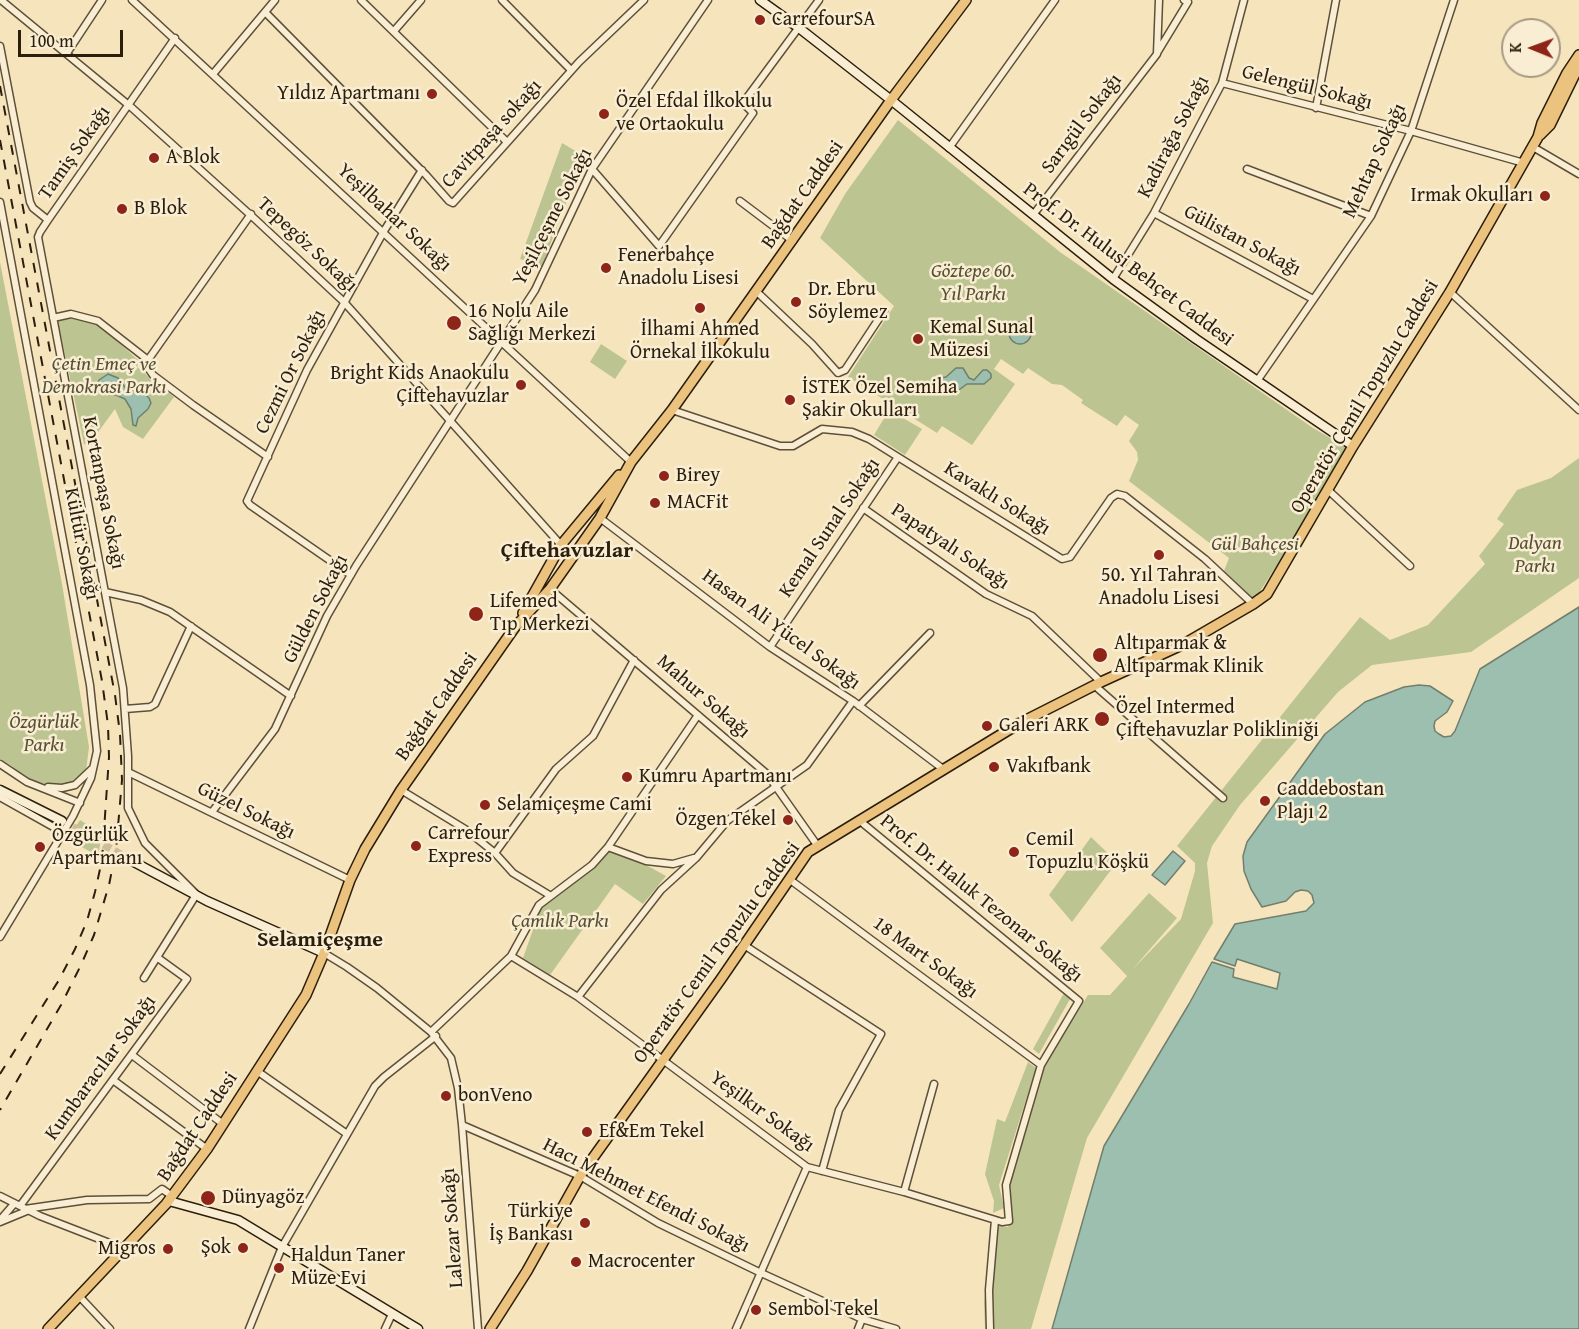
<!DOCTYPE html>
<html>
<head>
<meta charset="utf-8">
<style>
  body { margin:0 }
  #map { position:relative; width:1579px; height:1329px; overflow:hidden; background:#f6e5bc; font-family:"Gentium Book Plus",serif }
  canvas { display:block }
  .north { position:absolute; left:1501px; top:18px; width:60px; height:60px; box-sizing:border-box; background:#f9eed3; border:2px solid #a79b83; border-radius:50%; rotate:271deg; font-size:16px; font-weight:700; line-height:24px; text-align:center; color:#2c1e0c }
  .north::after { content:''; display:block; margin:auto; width:21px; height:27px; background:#8f2418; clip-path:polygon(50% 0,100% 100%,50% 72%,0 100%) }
  .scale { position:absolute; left:18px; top:30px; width:105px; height:27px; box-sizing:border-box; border:3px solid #2c1e0c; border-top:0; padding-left:8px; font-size:18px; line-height:21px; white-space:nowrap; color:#2c1e0c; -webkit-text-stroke:4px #f9eed3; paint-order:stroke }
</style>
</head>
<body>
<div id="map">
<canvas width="1579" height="1329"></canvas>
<div class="north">K</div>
<div class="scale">100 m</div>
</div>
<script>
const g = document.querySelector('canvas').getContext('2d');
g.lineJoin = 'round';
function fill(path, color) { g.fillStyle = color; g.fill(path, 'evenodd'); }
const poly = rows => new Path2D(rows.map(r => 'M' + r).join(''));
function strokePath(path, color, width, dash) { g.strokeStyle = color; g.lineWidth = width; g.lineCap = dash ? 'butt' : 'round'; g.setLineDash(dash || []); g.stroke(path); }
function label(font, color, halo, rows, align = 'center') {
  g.font = font + ' "Gentium Book Plus",serif'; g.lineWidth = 5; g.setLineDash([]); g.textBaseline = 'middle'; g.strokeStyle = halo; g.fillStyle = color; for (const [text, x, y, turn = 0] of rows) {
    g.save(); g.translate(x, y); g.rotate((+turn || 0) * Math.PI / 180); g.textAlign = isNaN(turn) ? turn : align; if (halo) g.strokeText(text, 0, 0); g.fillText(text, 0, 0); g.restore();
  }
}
const green = poly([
  [898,120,1060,252,1313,428,1346,447,1309,515,1259,593,1252,598,1224,571,1229,558,1129,481,1138,460,1137,452,1129,441,1139,425,1125,415,1117,426,1081,403,1083,400,1062,385,1052,384,1028,368,1023,374,1001,359,994,369,1015,384,972,445,942,426,937,433,848,377,894,306,820,238,845,194],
  [562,143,584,156,542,266,520,259],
  [0,262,62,584,89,747,86,771,71,785,47,785,23,778,12,766,0,759],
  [66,316,99,324,139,361,137,367,174,397,143,439,123,427,115,409,96,435,97,438,92,445,84,444,58,322],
  [601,344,627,361,615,379,590,362],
  [889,410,922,429,905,455,874,435],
  [1579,458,1579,578,1471,652,1372,665,1338,692,1240,805,1212,846,1207,863,1213,923,1087,1138,1031,1329,985,1329,984,1304,992,1223,1007,1227,1011,1224,1012,1216,1009,1189,1046,1063,1088,995,1110,995,1127,976,1100,948,1149,893,1177,918,1132,970,1181,919,1195,871,1195,863,1177,846,1360,617,1390,640,1428,625,1485,564,1479,556,1504,524,1497,519,1517,490,1551,478],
  [80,820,102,834,98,856,67,839],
  [1091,837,1117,862,1072,922,1049,895],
  [608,850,628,855,666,876,643,904,615,884,550,975,523,958,541,907,551,901],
  [1064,993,1070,999,1039,1054,1033,1049],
  [1028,1062,1036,1068,999,1185,1004,1208,993,1213,994,1201,985,1174,997,1119,1005,1122]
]);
const water = poly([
  '1009 333a11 11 0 1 1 22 0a11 11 0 1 1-22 0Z',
  [956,368,963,368,969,378,974,380,983,370,987,370,991,374,991,378,984,384,967,384,956,392,948,391,940,387,937,383,938,378,946,377,956,368],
  [108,374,118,378,127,390,141,391,149,398,151,403,148,409,138,418,136,426,133,425,131,409,125,399,116,395,102,394,99,390,97,385,99,380,108,374],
  [1579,607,1579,1329,1052,1329,1104,1146,1189,1004,1212,962,1234,969,1233,977,1277,989,1280,973,1237,959,1235,966,1214,959,1235,924,1306,911,1314,903,1312,895,1308,891,1301,890,1295,892,1286,901,1262,907,1251,889,1244,871,1243,856,1247,842,1325,734,1365,702,1404,687,1419,685,1430,686,1453,701,1447,712,1435,721,1434,726,1435,731,1439,734,1444,737,1451,736,1455,731,1480,669,1579,607],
  [1173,851,1185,861,1165,885,1152,875,1173,851]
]);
const secondaryTunnel = poly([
  [62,821,132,861]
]);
const street = poly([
  [1,0,131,107,256,220,344,302,561,545],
  [132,0,631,462],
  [361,0,507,142],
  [502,0,571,70],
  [265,12,426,175,449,201,453,203,579,62,644,0],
  [394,31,421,0],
  [0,46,30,202,33,208,48,220,40,232,38,237,123,688,128,756,128,808,145,843,195,893],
  [67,53,102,0],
  [1157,53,1188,2,1184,0],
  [213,74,275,0],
  [1222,83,1411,131,1524,163],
  [1316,108,1336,0],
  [1533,147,1579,174],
  [949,148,1055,0],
  [592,169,659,246,753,113,743,103,819,0],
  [1247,169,1371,216],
  [740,201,793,241],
  [0,202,90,685,97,751,91,778,73,816,0,937],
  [1154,213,1313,299],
  [251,214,148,360,146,365,153,375,193,405,268,457],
  [1033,215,1157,54,1159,0],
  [48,220,175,38],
  [1113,279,1154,213,1222,83,1244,0],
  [757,292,812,344,838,373,845,370,884,311],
  [1450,292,1579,410],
  [53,318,71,314,98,321,148,360],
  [1257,381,1371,216,1411,131,1454,0],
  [672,410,780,446,793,446,822,429,852,432,869,439,1062,559,1070,557,1111,498,1117,494,1125,496,1205,559,1253,604],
  [1328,490,1410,566],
  [863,508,986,594,1032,616,1101,682],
  [600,518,770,647,853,701,943,769],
  [351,575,250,505,247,501,307,370,384,231,422,170],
  [550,589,767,774,817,845],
  [105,592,141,600,170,612,291,696],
  [770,647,898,457],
  [1094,685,1223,798],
  [859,706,930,633],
  [125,709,150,707,155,704,191,626],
  [0,764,27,782,80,803],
  [128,772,350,880],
  [48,787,62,788,75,785,93,768],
  [401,790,465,829,495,853,513,873,551,896],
  [0,797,64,833],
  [212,812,275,729,327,616,356,566,535,290,592,169,708,0],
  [608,847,646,861,673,864,694,858],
  [495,853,556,769,593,736,634,660],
  [789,879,1041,1065],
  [744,945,881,1034,839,1110,822,1171],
  [324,953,347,967,377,988,431,1032,451,1058,458,1088,462,1125,478,1329],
  [511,956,578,997,807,1167,904,1192,1002,1222,1009,1221,1006,1185,1041,1065,1079,1001,860,821],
  [144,978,196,895],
  [578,997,661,890,696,858,727,821,807,765,853,701],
  [431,1032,511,956,539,905,592,865,608,847,698,715],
  [132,1055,223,1124],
  [257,1071,347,1134],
  [113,1080,207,1149],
  [462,1125,580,1176,658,1223,759,1272,862,1319,896,1329],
  [904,1192,934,1084],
  [0,1196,40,1216,125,1249],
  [20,1206,187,979,158,958],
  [25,1209,87,1200,149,1199,162,1189,172,1196],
  [0,1220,14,1204],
  [0,1222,29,1210],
  [80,1297,110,1329],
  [249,1329,282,1247,375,1086,384,1077,436,1036],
  [385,1329,392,1314],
  [736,1329,807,1167],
  [858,1329,862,1319],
  [990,1329,989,1290,995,1220]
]);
const secondary = poly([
  [760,0,799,28,891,100,1113,279,1196,339,1353,446],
  [0,790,62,821],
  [132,861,207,901,324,953],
  [169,1201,238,1220,418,1329]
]);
const primary = poly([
  [1540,135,1550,125,1576,72,1576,60],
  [523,613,561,545,619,475],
  [48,1329,166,1204,207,1149,306,995,324,953,350,880,365,849,401,790,515,627,550,589,600,518,631,462,672,410,891,100,966,0],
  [490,1329,527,1271,580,1176,721,979,808,852,1020,723,1101,682,1184,644,1253,604,1267,594,1353,446,1450,292,1538,137,1542,123,1567,73,1579,55]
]);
const rail = poly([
  [0,86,115,695,120,734,122,780,116,850,109,885,94,935,81,965,61,1005,0,1110],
  [0,140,102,681,108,725,109,757,102,860,95,892,87,921,75,949,59,980,0,1074]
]);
const markers = [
  [760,20,6,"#8f2418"],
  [432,94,6,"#8f2418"],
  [604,114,6,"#8f2418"],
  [154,158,6,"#8f2418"],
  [1545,196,6,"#8f2418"],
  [122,209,6,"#8f2418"],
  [606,268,6,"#8f2418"],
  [796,302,6,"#8f2418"],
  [700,308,6,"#8f2418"],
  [454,323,8,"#8f2418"],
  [918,339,6,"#8f2418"],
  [521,385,6,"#8f2418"],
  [790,400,6,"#8f2418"],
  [664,476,6,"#8f2418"],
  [655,503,6,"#8f2418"],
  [1159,555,6,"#8f2418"],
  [476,614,8,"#8f2418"],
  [1100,655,8,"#8f2418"],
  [1102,719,8,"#8f2418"],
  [987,726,6,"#8f2418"],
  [994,767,6,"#8f2418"],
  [627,777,6,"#8f2418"],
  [1265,801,6,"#8f2418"],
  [485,805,6,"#8f2418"],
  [788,820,6,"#8f2418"],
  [416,846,6,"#8f2418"],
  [40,847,6,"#8f2418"],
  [1014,852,6,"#8f2418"],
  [446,1096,6,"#8f2418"],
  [587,1132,6,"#8f2418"],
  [208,1198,8,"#8f2418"],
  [585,1223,6,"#8f2418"],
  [243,1248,6,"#8f2418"],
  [168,1249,6,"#8f2418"],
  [576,1262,6,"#8f2418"],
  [279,1268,6,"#8f2418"],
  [756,1310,6,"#8f2418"]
];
const poiNames = [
  ["CarrefourSA",772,20],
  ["Yıldız Apartmanı",420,94,"right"],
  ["Özel Efdal İlkokulu",616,102],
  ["ve Ortaokulu",616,125],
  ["A Blok",166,158],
  ["Irmak Okulları",1533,196,"right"],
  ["B Blok",134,209],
  ["Fenerbahçe",618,256],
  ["Anadolu Lisesi",618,279],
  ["Dr. Ebru",808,290],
  ["Söylemez",808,313],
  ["16 Nolu Aile",468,312],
  ["Sağlığı Merkezi",468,335],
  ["Kemal Sunal",930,328],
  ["Müzesi",930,351],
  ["İlhami Ahmed",700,330,"center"],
  ["Örnekal İlkokulu",700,353,"center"],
  ["Bright Kids Anaokulu",509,374,"right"],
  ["Çiftehavuzlar",509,397,"right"],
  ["İSTEK Özel Semiha",802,388],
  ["Şakir Okulları",802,411],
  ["Birey",676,476],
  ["MACFit",667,503],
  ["50. Yıl Tahran",1159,576,"center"],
  ["Anadolu Lisesi",1159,599,"center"],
  ["Lifemed",490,602],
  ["Tıp Merkezi",490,625],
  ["Altıparmak &",1114,644],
  ["Altıparmak Klinik",1114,667],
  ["Özel Intermed",1116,708],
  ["Çiftehavuzlar Polikliniği",1116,731],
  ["Galeri ARK",999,726],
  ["Vakıfbank",1006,767],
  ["Kumru Apartmanı",639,777],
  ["Caddebostan",1277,790],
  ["Plajı 2",1277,813],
  ["Selamiçeşme Cami",497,805],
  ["Özgen Tekel",776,820,"right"],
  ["Carrefour",428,834],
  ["Express",428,857],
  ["Özgürlük",52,836],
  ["Apartmanı",52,859],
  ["Cemil",1026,840],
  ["Topuzlu Köşkü",1026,863],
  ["bonVeno",458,1096],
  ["Ef&Em Tekel",599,1132],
  ["Dünyagöz",222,1198],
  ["Türkiye",573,1212,"right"],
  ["İş Bankası",573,1235,"right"],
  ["Şok",231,1248,"right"],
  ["Migros",156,1249,"right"],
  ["Haldun Taner",291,1256],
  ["Müze Evi",291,1279],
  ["Macrocenter",588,1262],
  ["Sembol Tekel",768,1310]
];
const streetNames = [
  ["Gelengül Sokağı",1307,88,14],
  ["Sarıgül Sokağı",1082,124,-53],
  ["Cavitpaşa sokağı",492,134,-48],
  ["Kadirağa Sokağı",1174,137,-63],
  ["Tamiş Sokağı",75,153,-55],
  ["Mehtap Sokağı",1375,161,-65],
  ["Bağdat Caddesi",803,195,-55],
  ["Yeşilçeşme Sokağı",553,217,-63],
  ["Yeşilbahar Sokağı",394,218,43],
  ["Gülistan Sokağı",1242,241,28],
  ["Tepegöz Sokağı",307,245,43],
  ["Prof. Dr. Hulusi Behçet Caddesi",1128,265,37],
  ["Cezmi Or Sokağı",291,372,-64],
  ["Operatör Cemil Topuzlu Caddesi",1365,397,-59],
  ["Kortanpaşa Sokağı",103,493,79],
  ["Kavaklı Sokağı",997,499,32],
  ["Kemal Sunal Sokağı",830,528,-56],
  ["Kültür Sokağı",81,544,79],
  ["Papatyalı Sokağı",950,547,34],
  ["Gülden Sokağı",316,609,-63],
  ["Hasan Ali Yücel Sokağı",781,630,36],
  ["Mahur Sokağı",703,697,41],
  ["Bağdat Caddesi",437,707,-55],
  ["Güzel Sokağı",246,811,26],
  ["Prof. Dr. Haluk Tezonar Sokağı",981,899,39],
  ["Operatör Cemil Topuzlu Caddesi",717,953,-54],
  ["18 Mart Sokağı",925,958,36],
  ["Kumbaracılar Sokağı",101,1068,-54],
  ["Yeşilkır Sokağı",762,1112,36],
  ["Bağdat Caddesi",198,1127,-56],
  ["Hacı Mehmet Efendi Sokağı",646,1196,27],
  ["Lalezar Sokağı",453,1228,-94]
];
const parkNames = [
  ["Göztepe 60.",973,272],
  ["Yıl Parkı",973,295],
  ["Çetin Emeç ve",104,365],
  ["Demokrasi Parkı",104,388],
  ["Dalyan",1535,544],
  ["Parkı",1535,567],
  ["Gül Bahçesi",1255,545],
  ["Özgürlük",44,723],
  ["Parkı",44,746],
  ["Çamlık Parkı",560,922]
];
const quarterNames = [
  ["Çiftehavuzlar",567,551],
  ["Selamiçeşme",320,940]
];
fill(green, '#bcc591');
fill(water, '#9dbfaf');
strokePath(water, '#707f6e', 1.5);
strokePath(secondaryTunnel, '#cebd99', 8, [8, 4]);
strokePath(street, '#5e5038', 9);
strokePath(secondary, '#2c1e0c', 11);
strokePath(primary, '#2c1e0c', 12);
strokePath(street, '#f9eed3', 6);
strokePath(secondary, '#f9eed3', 8);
strokePath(primary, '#ebc27e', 9);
strokePath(rail, '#2c1e0c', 2, [10, 10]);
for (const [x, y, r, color] of markers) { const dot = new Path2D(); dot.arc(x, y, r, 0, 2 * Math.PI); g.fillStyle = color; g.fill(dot); strokePath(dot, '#f9eed3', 2); }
label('20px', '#2c1e0c', '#f9eed3', poiNames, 'left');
label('20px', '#2c1e0c', '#f9eed3', streetNames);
label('italic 20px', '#575034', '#f9eed3', parkNames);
label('bold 22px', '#2c1e0c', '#f9eed3', quarterNames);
</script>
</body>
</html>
